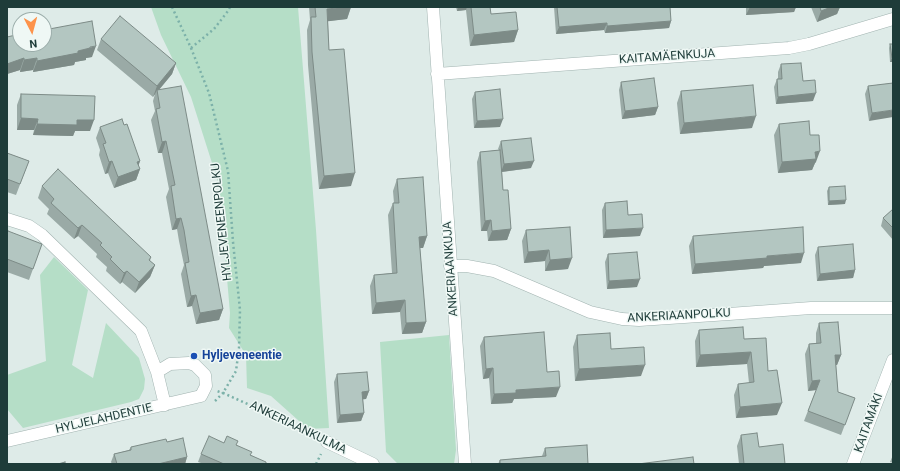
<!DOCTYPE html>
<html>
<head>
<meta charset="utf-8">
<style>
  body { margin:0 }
  #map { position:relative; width:900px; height:471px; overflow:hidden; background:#deebe8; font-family:Roboto,sans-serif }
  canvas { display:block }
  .frame { position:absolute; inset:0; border:8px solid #1e3c39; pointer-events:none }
  .north { position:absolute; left:12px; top:12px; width:40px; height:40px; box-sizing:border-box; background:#eff8f5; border:1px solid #9badaa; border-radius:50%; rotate:174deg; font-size:11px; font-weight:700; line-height:16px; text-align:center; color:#1e3c39 }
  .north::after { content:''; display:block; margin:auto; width:14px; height:18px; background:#fd934b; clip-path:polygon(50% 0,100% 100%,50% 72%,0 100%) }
</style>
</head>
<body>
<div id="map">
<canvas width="900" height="471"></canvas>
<div class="frame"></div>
<div class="north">N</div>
</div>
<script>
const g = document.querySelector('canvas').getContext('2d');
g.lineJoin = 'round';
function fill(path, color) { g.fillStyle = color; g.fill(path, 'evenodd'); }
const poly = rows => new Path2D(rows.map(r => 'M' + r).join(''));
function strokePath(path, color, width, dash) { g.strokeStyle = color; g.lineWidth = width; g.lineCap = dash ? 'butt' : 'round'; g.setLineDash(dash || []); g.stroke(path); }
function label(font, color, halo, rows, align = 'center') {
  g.font = font + ' Roboto,sans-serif'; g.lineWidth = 3; g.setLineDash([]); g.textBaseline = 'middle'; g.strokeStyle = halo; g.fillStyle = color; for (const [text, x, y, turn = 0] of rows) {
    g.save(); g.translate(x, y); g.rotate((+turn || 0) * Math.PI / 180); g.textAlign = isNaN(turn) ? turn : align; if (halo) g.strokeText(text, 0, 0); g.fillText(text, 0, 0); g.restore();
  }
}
const green = poly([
  [151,7,298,7,316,230,329,428,308,429,271,396,247,388,246,355,229,328,230,313,219,185,191,97,161,35],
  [54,257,88,290,72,365,93,378,106,323,139,358,145,379,144,389,139,399,131,402,23,428,7,409,7,375,46,361,40,275],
  [449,335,456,450,454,464,398,464,386,452,380,342]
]);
const path = poly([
  [172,7,191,48,209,93,228,171,233,242,240,310,239,348,236,371,223,393,259,409,315,436],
  [191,48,214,29,228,11,230,7],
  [215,401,223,393,217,391],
  [316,464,321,454]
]);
const minor = poly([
  [433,7,465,464],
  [437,74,789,48,809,44,893,19],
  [7,219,29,226,42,235,141,331,157,372,165,405],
  [450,266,467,266,494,271,590,312,622,319,639,320,729,314,811,308,893,308],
  [7,441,201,396,206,386,205,375,195,365,189,363,170,364,157,372],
  [327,442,373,464],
  [853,464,893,360]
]);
const wall = poly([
  [309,7,351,7,347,19,328,21,329,50,351,186,319,189,308,65,307,30,310,20],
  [456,7,490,7,491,14,518,30,514,42,470,46,466,10,457,11],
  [554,7,683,7,670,8,671,21,669,28,605,33,604,30,556,34],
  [746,7,796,7,794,12,746,15],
  [811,7,840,7,837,14,817,22],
  [7,37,92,57,86,58,86,60,75,62,74,65,33,72,33,70,20,72,20,70,7,74],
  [101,39,176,63,172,74,159,90,223,309,219,320,196,324,192,306,187,307,181,274,184,265,179,241,177,229,172,230,166,197,169,189,162,153,158,153,151,120,155,111,153,101,155,94,153,97,97,50],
  [890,44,893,44,893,62,890,62,889,48],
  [781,64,813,101,776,104,774,87,777,79,778,79,778,72],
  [621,82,658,107,655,115,622,119,619,90],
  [893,83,869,121,865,94,868,86],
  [681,91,752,128,680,134,677,103],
  [475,92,500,127,474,128,472,99],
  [21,94,90,131,75,131,73,136,33,135,34,130,17,130,17,105],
  [779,124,810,135,816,162,815,163,812,170,778,173,774,135],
  [124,125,140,161,138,166,140,169,136,180,114,188,108,173,105,174,99,155,100,150,96,138,100,127],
  [501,141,531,168,502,172,503,190,511,229,507,240,488,241,487,231,481,231,477,162,480,152,499,150,498,149],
  [7,153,29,161,16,195,7,192],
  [397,179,427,236,423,248,420,248,426,322,422,333,402,334,400,312,372,314,370,286,374,275,392,273,388,215,393,203,394,203,393,191],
  [42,186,151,257,150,261,155,265,150,277,135,293,122,282,120,284,106,271,107,267,96,257,97,254,78,236,74,239,47,214,49,209,38,198],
  [829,187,845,204,828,205,827,191],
  [605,203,628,215,640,236,603,238,602,210],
  [893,209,893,240,881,226,883,218],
  [570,227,568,269,545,271,545,261,524,263,522,241,526,230],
  [7,233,42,244,29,280,7,272],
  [693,236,801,263,764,266,763,268,692,274,689,246],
  [818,247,855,270,853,278,817,281,815,255],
  [608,254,637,287,607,289,605,262],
  [819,323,841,355,837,365,836,365,838,392,855,398,841,435,804,421,816,390,808,391,805,354,809,344,816,343,816,333],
  [699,330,744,339,768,371,777,415,736,418,734,395,738,384,749,383,747,364,696,367,695,341],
  [577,335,611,349,641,376,575,381,573,347],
  [484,337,547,372,556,397,514,399,512,403,491,404,489,378,483,379,480,346],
  [337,374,369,391,366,399,363,399,364,413,361,421,337,423,334,382],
  [741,435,759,447,785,464,739,464,737,446],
  [167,442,187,457,185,464,112,464,111,462,114,454,129,450,131,447],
  [224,443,237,445,251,455,266,464,204,464,198,462,201,454],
  [545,448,588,464,498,464,500,460,542,456],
  [893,455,893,463,890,462]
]);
const shadedWall = poly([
  [347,7,351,7,347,19,322,22,327,9],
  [458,7,467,7,466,10,457,11],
  [659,7,683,7,659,9],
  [750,7,796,7,794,12,746,15],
  [831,7,840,7,837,14,817,22,821,11],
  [671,21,669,28,605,33,607,26],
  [607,23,604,30,556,34,559,27],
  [518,30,514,42,470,46,474,35],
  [96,46,92,57,86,58,86,60,75,62,74,65,33,72,37,61],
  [24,58,20,70,7,74,7,64],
  [37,58,33,70,20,72,24,60],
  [892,58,893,58,893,62,890,62],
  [176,63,172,74,157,92,157,90,155,94,153,97,157,86],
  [816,93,813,101,776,104,778,97],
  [658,107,655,115,622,119,625,111],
  [893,110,893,117,869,121,872,113],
  [756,116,752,128,680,134,684,123],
  [21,118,38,119,34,130,17,130],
  [503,119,500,127,474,128,477,121],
  [77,120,94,120,90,131,75,131,73,136,33,135,37,124],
  [166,141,162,153,158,153,162,142],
  [820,151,816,162,815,163,812,170,778,173,782,162,815,152],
  [112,161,108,173,105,174,109,162],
  [140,161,137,170,140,169,136,180,114,188,118,177,137,162],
  [534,161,531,168,501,172,504,164],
  [355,173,351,186,319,189,324,176],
  [846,200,845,204,828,205,829,201],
  [181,218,177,229,172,230,176,219],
  [491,220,487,231,481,231,485,221],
  [82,225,78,236,74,239,78,228],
  [643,228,640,236,603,238,606,230],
  [511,229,507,240,488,241,492,231],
  [427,236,423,248,415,248,419,237],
  [549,250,545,261,524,263,528,252],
  [804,253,801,263,764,266,763,268,692,274,695,264,767,256],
  [572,258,568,269,545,271,550,260],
  [155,265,150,277,135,293,139,282],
  [855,270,853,278,817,281,820,274],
  [127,271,122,282,120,284,124,273],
  [640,279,637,287,607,289,609,281],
  [196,295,192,306,187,307,191,296],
  [405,300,400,312,372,314,376,303],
  [223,309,219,320,196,324,200,313],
  [426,322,422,333,402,334,406,323],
  [751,352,747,364,696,367,700,355],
  [835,355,841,355,837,365,832,365],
  [645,365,641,376,575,381,579,369],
  [493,368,489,378,483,379,486,369],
  [820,380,816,390,808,391,812,381],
  [560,387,556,397,514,399,512,403,491,404,494,394,516,390],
  [369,391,366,399,359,400,362,392],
  [782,403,777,415,736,418,740,407],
  [364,413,361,421,337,423,340,415],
  [187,457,185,464,158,464]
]);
const building = poly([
  [315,7,347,7,327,9,329,50,344,49,355,173,324,176,312,52,311,17,316,17,315,7],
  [471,7,490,7,491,14,516,12,518,30,474,35,471,7],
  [557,7,670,7,671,21,607,26,607,23,559,27,557,7],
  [820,7,831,7,821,11,820,7],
  [120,16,176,63,157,86,101,39,120,16],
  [92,21,96,46,90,47,90,48,78,51,78,53,37,61,37,58,24,60,24,58,7,64,7,37,20,34,20,44,44,44,44,30,92,21],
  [890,44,893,44,893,58,892,58,890,44],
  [801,63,803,81,815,80,816,93,778,97,777,79,782,79,781,64,801,63],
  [654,78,658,107,625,111,621,82,654,78],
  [893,83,893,110,872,113,868,86,893,83],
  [753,85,756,116,684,123,681,91,753,85],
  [181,86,223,309,200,313,196,295,191,296,185,263,189,262,184,230,181,218,176,219,171,186,175,185,166,141,162,142,156,109,160,108,157,90,181,86],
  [500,89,503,119,477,121,475,92,500,89],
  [21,94,95,96,94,120,77,120,77,125,37,124,38,119,21,118,21,94],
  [122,119,124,125,127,124,140,161,137,162,140,169,118,177,112,161,109,162,103,144,106,143,100,127,122,119],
  [809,121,810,135,819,135,820,151,815,152,816,159,782,162,779,124,809,121],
  [531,138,534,161,504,164,501,141,531,138],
  [500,150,503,190,508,190,511,229,492,231,491,220,485,221,480,152,500,150],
  [7,153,29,161,20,184,7,179,7,153],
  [58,169,151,257,149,260,155,265,139,282,127,271,124,273,110,259,112,257,100,245,102,243,82,225,78,228,51,203,54,199,42,186,58,169],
  [423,177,427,236,419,237,426,322,406,323,405,300,376,303,374,275,397,273,393,203,399,203,397,179,423,177],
  [845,186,846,200,829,201,829,187,845,186],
  [627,201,628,215,642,214,643,228,606,230,605,203,627,201],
  [893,209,893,228,883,218,893,209],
  [570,227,572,258,550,260,549,250,528,252,526,230,570,227],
  [803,227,804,253,767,256,767,258,695,264,693,236,803,227],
  [8,231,42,244,33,269,7,259,7,233,8,231],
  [853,244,855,270,820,274,818,247,853,244],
  [637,252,640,279,609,281,608,254,637,252],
  [838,322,841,355,835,355,838,392,855,398,845,425,808,411,820,380,812,381,809,344,821,343,819,323,838,322],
  [743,327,744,339,766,338,768,371,777,370,782,403,740,407,738,384,754,382,751,352,700,355,699,330,743,327],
  [544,332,547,372,559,371,560,387,516,390,516,393,494,394,493,368,486,369,484,337,544,332],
  [610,333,611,349,644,347,645,365,579,369,577,335,610,333],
  [367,372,369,391,362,392,364,413,340,415,337,374,367,372],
  [757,433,759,447,783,444,785,464,744,464,741,435,757,433],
  [209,436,224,443,227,436,238,441,236,445,252,452,250,455,266,462,266,464,224,464,201,454,209,436],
  [183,438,187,457,158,464,117,464,114,454,131,450,131,447,166,439,167,442,183,438],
  [587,445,588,464,500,464,500,460,546,456,545,448,587,445],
  [693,457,694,464,638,464,693,457],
  [65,462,65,464,58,464,65,462]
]);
const markers = [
  [194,356,4,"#1a4fb4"]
];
const streetNames = [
  ["KAITAMÄENKUJA",667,57,-4],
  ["HYLJEVENEENPOLKU",222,222,-96],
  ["ANKERIAANKUJA",451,269,-94],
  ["ANKERIAANPOLKU",679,316,-3],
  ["HYLJELAHDENTIE",104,419,-13],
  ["KAITAMÄKI",869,423,-70],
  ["ANKERIAANKULMA",298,428,26]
];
const transitNames = [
  ["Hyljeveneentie",202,356]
];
fill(green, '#b5dec7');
strokePath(minor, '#a1b3b0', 13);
strokePath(path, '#7cb1a9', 2.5, [2, 3]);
strokePath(minor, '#fff', 12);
fill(wall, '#9aaaa6');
fill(shadedWall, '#7d8b87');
fill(building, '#b3c6c1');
strokePath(building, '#7d8b87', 1);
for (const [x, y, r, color] of markers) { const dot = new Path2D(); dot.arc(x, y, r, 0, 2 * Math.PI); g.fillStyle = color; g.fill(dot); strokePath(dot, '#eff8f5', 1.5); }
label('12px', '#1e3c39', '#eff8f5', streetNames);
label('bold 12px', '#164399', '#eff8f5', transitNames, 'left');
</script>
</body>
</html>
